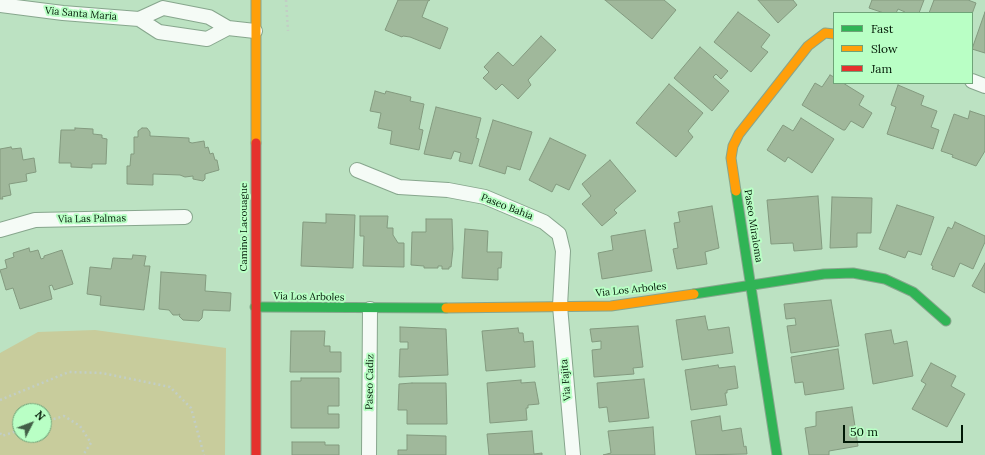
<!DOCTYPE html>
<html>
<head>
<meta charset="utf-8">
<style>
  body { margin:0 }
  #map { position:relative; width:985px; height:455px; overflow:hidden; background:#bce2c2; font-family:Lora,serif }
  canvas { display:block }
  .legend { position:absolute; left:833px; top:12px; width:140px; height:72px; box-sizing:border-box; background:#b9ffc5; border:1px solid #6fa378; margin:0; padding:5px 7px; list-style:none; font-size:12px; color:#001805 }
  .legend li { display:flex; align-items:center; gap:8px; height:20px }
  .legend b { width:20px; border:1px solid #6fa378 }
  .north { position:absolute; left:12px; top:403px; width:40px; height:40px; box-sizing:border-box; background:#b9ffc5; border:1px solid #6fa378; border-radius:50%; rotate:48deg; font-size:11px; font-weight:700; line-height:16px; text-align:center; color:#001805 }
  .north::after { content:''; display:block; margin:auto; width:14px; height:18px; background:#425f47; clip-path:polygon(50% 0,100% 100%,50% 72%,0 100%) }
  .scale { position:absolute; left:843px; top:425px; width:120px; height:18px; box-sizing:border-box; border:2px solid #001805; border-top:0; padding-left:5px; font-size:12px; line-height:14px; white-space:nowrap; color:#001805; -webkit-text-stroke:3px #b9ffc5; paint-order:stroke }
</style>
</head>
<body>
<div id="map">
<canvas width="985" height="455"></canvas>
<ul class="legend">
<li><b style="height:5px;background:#30b455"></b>Fast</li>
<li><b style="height:5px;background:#ff9f0a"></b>Slow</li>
<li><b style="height:5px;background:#e5322d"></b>Jam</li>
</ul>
<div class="north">N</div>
<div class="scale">50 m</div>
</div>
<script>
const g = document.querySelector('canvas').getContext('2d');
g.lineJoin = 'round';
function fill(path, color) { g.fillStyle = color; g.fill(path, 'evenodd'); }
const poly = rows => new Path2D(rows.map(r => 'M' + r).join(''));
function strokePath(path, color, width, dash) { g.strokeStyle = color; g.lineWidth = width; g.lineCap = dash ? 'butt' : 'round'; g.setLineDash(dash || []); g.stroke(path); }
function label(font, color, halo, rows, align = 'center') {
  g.font = font + ' Lora,serif'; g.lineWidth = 4; g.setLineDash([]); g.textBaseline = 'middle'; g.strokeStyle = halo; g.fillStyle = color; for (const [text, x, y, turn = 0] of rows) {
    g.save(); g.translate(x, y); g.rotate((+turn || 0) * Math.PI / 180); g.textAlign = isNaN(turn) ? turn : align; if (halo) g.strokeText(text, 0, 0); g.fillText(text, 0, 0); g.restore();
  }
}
const green = poly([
  [95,330,226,348,225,455,0,455,0,353,38,332],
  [20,411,44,411,44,435,20,435]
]);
const building = poly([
  [398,0,430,0,428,1,422,17,448,28,440,49,410,37,403,36,402,37,385,30,398,0],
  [605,0,664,0,676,10,652,39,605,0],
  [758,0,793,0,797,5,778,23,758,0],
  [872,0,924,0,919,13,904,13,905,12,898,9,896,13,884,13,869,8,872,0],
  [934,0,968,0,976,3,972,14,972,13,929,13,934,0],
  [738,12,770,35,761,47,768,52,751,72,714,42,738,12],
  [985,12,985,53,972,49,985,12],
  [541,36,556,50,528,80,531,85,518,99,502,84,496,90,483,78,489,72,484,67,498,52,513,66,541,36],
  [700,47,728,71,721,79,716,74,713,77,729,91,712,111,674,78,700,47],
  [830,75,834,77,834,83,843,83,864,96,859,105,872,113,863,128,851,121,845,130,843,130,802,105,815,83,822,87,830,75],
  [669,84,703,113,688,131,693,137,676,157,636,123,669,84],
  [898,85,924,96,921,105,937,111,931,127,939,130,933,149,887,134,896,107,891,105,898,85],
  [375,91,385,94,386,91,411,97,410,101,424,104,419,129,423,130,419,150,390,144,392,131,378,128,381,113,370,111,375,91],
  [436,107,481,118,476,138,479,139,472,164,459,161,461,153,454,151,451,159,424,154,436,107],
  [970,111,985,116,985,151,976,166,952,157,953,155,941,151,954,114,968,119,970,111],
  [801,118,834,139,812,173,788,157,785,162,767,150,783,125,793,131,801,118],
  [493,120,532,132,520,170,507,166,505,174,479,166,493,120],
  [75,128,93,129,93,134,102,135,102,138,107,139,106,164,92,164,92,168,71,167,71,163,59,163,61,130,75,130,75,128],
  [142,128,147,128,150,132,150,136,189,138,189,142,192,143,204,141,205,148,208,147,210,154,213,153,215,160,217,160,219,170,205,174,205,179,203,181,193,179,193,176,185,177,180,175,153,174,153,185,127,184,127,166,130,166,131,154,134,154,134,137,138,137,138,131,142,128],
  [550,138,586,155,569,190,556,184,552,192,529,180,550,138],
  [11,147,12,149,21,148,23,160,34,158,36,172,26,174,27,181,9,184,11,195,2,197,3,199,0,199,0,149,11,147],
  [610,160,636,191,614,210,617,213,602,226,582,204,591,196,582,184,610,160],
  [818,196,822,249,794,251,793,243,771,244,767,200,818,196],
  [832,197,872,198,871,233,857,233,857,247,830,248,832,197],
  [897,205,934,217,921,255,908,251,905,258,879,249,897,205],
  [712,206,719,248,705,252,707,264,677,269,673,249,678,248,674,223,680,222,678,212,712,206],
  [326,214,355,215,353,268,301,266,303,222,326,223,326,214],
  [360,216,388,216,387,228,393,228,393,235,398,243,404,243,404,267,363,266,364,236,360,236,360,216],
  [426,219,452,219,453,249,451,267,449,267,449,269,442,269,442,266,438,266,438,268,424,268,424,266,411,265,412,232,426,232,426,219],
  [955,222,985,236,985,242,973,269,960,263,954,277,932,269,933,266,931,265,948,227,952,229,955,222],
  [465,229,488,231,487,252,502,252,501,268,498,268,498,280,462,278,465,229],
  [645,230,652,271,602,279,598,253,613,250,611,236,645,230],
  [29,248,30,252,38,250,41,259,44,258,44,256,62,250,73,284,54,290,52,285,49,286,52,299,20,309,13,288,6,290,0,270,7,268,5,260,14,257,13,253,29,248],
  [133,255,146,256,144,266,150,266,144,310,100,305,101,296,87,294,90,267,111,269,113,258,132,259,133,255],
  [985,263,985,293,972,286,985,263],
  [161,272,206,275,205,291,231,293,230,311,203,310,202,318,199,321,183,320,179,316,180,314,178,315,173,315,169,310,159,309,161,272],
  [831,300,839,346,791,353,787,326,796,325,795,318,786,319,784,304,831,300],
  [705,316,708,330,729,327,733,353,682,360,676,320,705,316],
  [638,326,643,367,633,368,634,374,594,377,592,350,601,349,601,341,592,342,590,329,638,326],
  [400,327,446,329,448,375,399,377,400,349,408,349,408,342,400,342,400,327],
  [518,328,519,333,523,333,524,342,533,341,535,367,486,371,482,331,518,328],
  [891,330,894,344,907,341,913,376,873,384,865,334,891,330],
  [291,331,325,331,324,346,330,346,330,352,341,352,341,372,290,372,291,331],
  [838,349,844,389,805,395,803,382,795,383,791,357,838,349],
  [931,363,956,376,951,386,965,394,947,427,912,409,926,384,921,381,931,363],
  [718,365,719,368,735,366,738,388,727,390,727,393,725,393,727,405,691,410,685,370,718,365],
  [301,378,339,378,339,406,328,406,328,414,339,414,339,428,291,428,291,381,301,381,301,378],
  [644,379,649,418,609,422,607,407,599,408,597,383,644,379],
  [521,380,521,383,535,382,539,404,528,405,528,408,526,408,527,420,490,423,487,383,521,380],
  [412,383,446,383,447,424,407,424,407,410,398,410,399,384,412,383],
  [852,407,858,446,829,451,829,455,809,455,805,428,816,426,816,412,852,407],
  [720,416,722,431,741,428,744,447,746,446,747,454,696,455,691,421,720,416],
  [653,427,655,455,603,455,611,453,608,431,653,427],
  [532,431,534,454,542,453,542,455,489,455,487,434,532,431],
  [407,435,446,436,446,455,398,455,398,450,407,450,407,435],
  [292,442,325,442,325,445,339,445,339,455,292,455,292,442]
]);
const path = poly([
  [286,0,288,31],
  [0,400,69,372,102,373,170,387,191,408,204,455],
  [44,422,64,416,80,426,91,443,83,455],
  [0,433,2,436,20,430]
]);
const street = poly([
  [0,5,63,13,139,19,163,8,209,17,228,28,255,31],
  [139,19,159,32,207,39,228,28],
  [972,81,985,86],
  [357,170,399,187,448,190,485,197,544,222,559,234,563,251,560,306,573,455],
  [0,230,35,220,185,217],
  [369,455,370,309]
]);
const fast = poly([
  [736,191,777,455],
  [694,294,824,274,853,273,885,279,913,292,946,321],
  [255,307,446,308]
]);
const slow = poly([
  [256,0,256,143],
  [736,191,731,158,733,146,739,134,808,46,825,33,834,34],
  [446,308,611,306,694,294]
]);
const jam = poly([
  [256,143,256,455]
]);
const streetNames = [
  ["Via Santa Maria",81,14,5],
  ["Paseo Bahia",507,207,21],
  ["Via Las Palmas",92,219,-1],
  ["Paseo Miraloma",753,226,81],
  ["Camino Lacouague",244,227,-90],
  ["Via Los Arboles",631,290,-6],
  ["Via Los Arboles",309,297,1],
  ["Via Fajita",566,380,-95],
  ["Paseo Cadiz",370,382,-89]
];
fill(green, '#c8cc9c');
fill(building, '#a0b89b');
strokePath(building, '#839a7f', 1);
strokePath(street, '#87a68d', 16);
strokePath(fast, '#87a68d', 11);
strokePath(slow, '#87a68d', 11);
strokePath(jam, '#87a68d', 11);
strokePath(path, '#c2cec5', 2.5, [2, 3]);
strokePath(street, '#f5fbf6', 14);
strokePath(fast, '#30b455', 9);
strokePath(slow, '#ff9f0a', 9);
strokePath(jam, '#e5322d', 9);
label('10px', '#001805', '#b9ffc5', streetNames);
</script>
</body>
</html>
